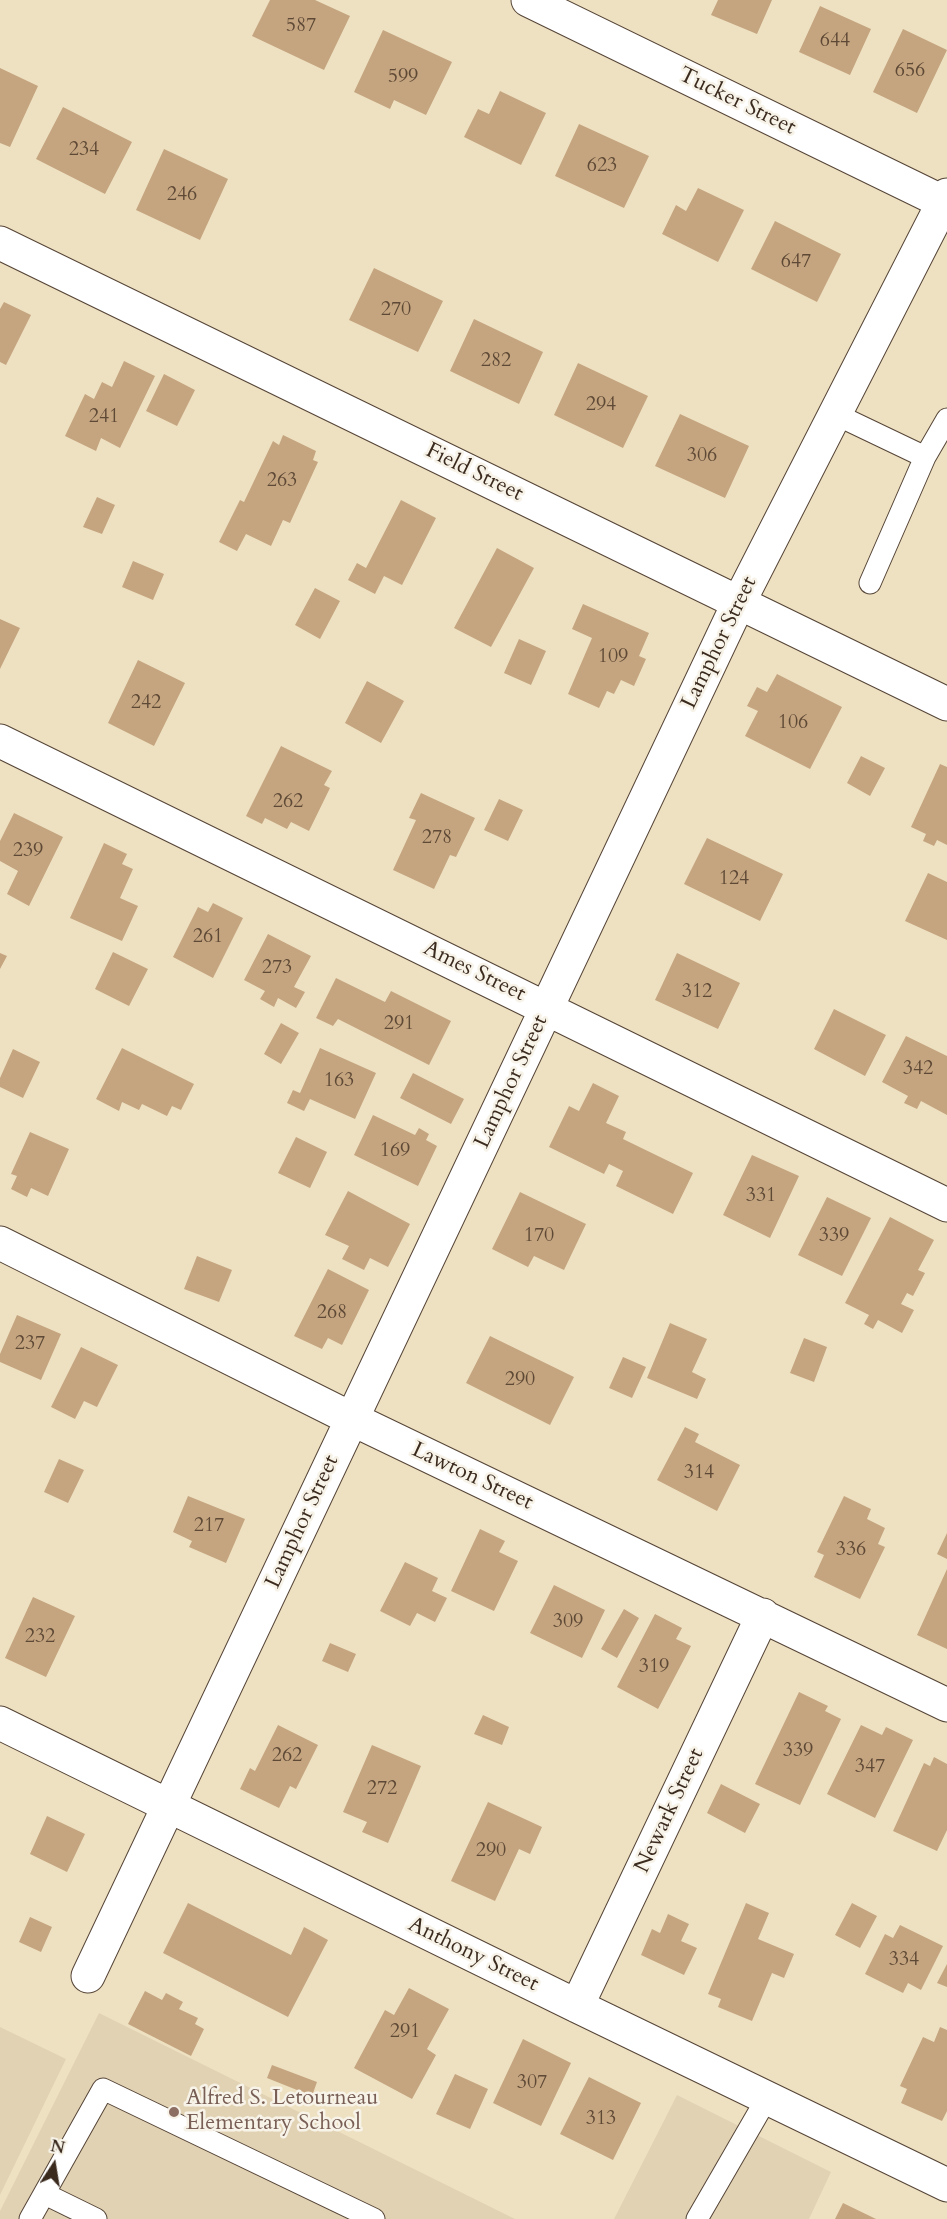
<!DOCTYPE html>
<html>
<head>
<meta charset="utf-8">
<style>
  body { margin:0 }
  #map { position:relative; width:947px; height:2219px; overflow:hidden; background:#eee1c2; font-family:Cardo,serif }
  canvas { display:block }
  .north { position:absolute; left:24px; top:2135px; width:60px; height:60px; -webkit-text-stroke:4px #f7f3e8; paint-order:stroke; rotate:12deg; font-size:16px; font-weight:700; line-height:24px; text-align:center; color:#3b2a1e }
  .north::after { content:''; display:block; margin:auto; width:21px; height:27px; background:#3b2a1e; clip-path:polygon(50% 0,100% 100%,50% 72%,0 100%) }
</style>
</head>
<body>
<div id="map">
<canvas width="947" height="2219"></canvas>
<div class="north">N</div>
</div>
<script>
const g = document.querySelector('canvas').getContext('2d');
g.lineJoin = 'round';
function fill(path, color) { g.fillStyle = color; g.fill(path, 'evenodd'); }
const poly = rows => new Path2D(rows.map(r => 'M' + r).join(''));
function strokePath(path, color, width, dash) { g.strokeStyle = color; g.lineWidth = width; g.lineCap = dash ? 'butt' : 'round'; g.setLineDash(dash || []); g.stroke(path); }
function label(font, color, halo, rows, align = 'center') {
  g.font = font + ' Cardo,serif'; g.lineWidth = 5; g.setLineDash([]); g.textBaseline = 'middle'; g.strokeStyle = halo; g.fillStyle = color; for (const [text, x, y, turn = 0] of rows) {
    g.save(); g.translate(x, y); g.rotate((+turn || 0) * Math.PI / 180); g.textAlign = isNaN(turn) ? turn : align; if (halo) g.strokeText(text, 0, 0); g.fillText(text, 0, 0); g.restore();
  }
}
const built = poly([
  [99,2013,515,2219,0,2219,0,2211],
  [0,2027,66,2059,0,2195],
  [677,2095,831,2172,809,2219,614,2219]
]);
const building = poly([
  [270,0,315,0,350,16,324,70,252,36],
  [718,0,772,0,757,34,711,15],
  [820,6,871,29,850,75,799,52],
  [903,29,947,50,917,113,873,92],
  [383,30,452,62,426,115,394,100,390,109,354,92],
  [0,68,38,86,10,147,0,143],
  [500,91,546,113,521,165,464,137,478,109,489,114],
  [63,107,132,142,105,194,36,159],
  [579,124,649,156,624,208,555,176],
  [164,149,228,179,200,240,136,210],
  [698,188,744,210,718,262,662,234,676,205,686,211],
  [775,221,841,254,817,302,751,269],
  [374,268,443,301,418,352,349,320],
  [4,302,31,315,6,365,0,362,0,309],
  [474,319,543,352,519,404,450,371],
  [124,361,155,376,120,448,101,438,96,451,65,436,85,394,94,399,102,382,112,387],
  [578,363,648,396,623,448,554,415],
  [164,374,195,390,177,426,146,411],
  [680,414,749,446,725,498,655,466],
  [283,435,316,451,313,460,318,462,290,523,283,520,271,546,246,534,237,551,219,542,240,500,244,502,273,441,279,445],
  [97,497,115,505,102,534,83,527],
  [401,500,436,518,402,585,384,576,375,594,348,580,357,563,366,568],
  [497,548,534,568,491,647,454,628],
  [133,561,164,574,153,600,122,587],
  [315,588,340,601,320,639,295,625],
  [583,604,649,633,639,656,646,659,634,686,621,680,614,694,607,691,599,708,568,694,592,638,572,629],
  [0,619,20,628,0,669],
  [519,639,546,651,531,685,504,673],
  [138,660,185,683,154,746,108,723],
  [777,674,842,707,810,769,745,736,758,711,747,706,757,687,767,692],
  [367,681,404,701,381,743,345,723],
  [281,746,332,771,324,785,330,788,309,831,291,822,287,829,265,818,262,824,246,816],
  [861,756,885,768,870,796,847,783],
  [940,764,947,767,947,845,937,840,934,846,923,841,926,834,911,827],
  [421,793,475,818,456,857,450,855,434,889,393,870,416,820,409,818],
  [499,799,523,810,508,841,484,830],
  [14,813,63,837,29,906,7,894,18,871,0,861,0,841],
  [707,838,783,874,760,921,684,884],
  [104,843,127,854,122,864,133,869,120,898,138,906,122,941,70,918],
  [928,873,947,882,947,940,905,921],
  [213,903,243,918,213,978,173,957,198,907,208,912],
  [268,934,311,956,294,987,305,992,296,1008,278,998,274,1007,260,999,265,991,244,980],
  [113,952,148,969,129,1006,95,989],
  [0,953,7,956,0,969],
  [677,953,740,983,718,1029,655,1000],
  [336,978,385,1002,391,991,451,1021,429,1065,338,1019,333,1026,316,1018],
  [834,1009,886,1035,865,1076,814,1049],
  [281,1023,299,1033,281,1064,264,1054],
  [906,1036,947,1056,947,1115,921,1101,917,1109,904,1103,908,1096,882,1082],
  [122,1048,194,1084,181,1110,172,1106,167,1116,142,1104,139,1110,122,1102,119,1111,96,1099],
  [320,1048,376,1073,355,1119,310,1099,304,1111,287,1103,293,1090,300,1093],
  [13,1049,40,1062,23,1098,0,1087,0,1078],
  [413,1073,464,1099,451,1124,400,1098],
  [593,1083,619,1096,606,1123,626,1132,623,1139,693,1173,673,1214,616,1186,623,1171,609,1164,604,1174,549,1147,569,1106,579,1111],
  [373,1115,415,1135,419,1128,429,1134,426,1140,437,1146,418,1186,354,1155],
  [30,1132,69,1149,48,1196,31,1188,27,1197,11,1189,17,1176,11,1174],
  [296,1137,327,1152,310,1188,278,1173],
  [752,1155,799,1176,770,1238,723,1215],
  [348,1191,410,1224,388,1267,370,1258,364,1270,342,1259,349,1246,325,1235],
  [520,1192,586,1224,564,1270,534,1256,528,1267,492,1249],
  [827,1197,871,1218,842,1276,798,1255],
  [890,1217,934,1240,918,1270,925,1273,913,1296,907,1293,901,1304,914,1310,902,1333,878,1320,873,1329,864,1324,869,1315,845,1303],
  [197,1256,232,1270,219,1302,184,1289],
  [328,1269,369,1290,342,1345,328,1338,322,1349,294,1336],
  [17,1315,61,1334,41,1380,0,1362,0,1354],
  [670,1323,707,1339,692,1372,706,1379,697,1399,647,1378],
  [490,1336,574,1377,550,1425,466,1383],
  [804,1338,827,1347,814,1382,790,1373],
  [81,1347,118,1365,97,1407,84,1401,75,1419,51,1407],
  [623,1357,646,1367,632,1398,609,1388],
  [685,1427,699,1434,695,1442,740,1465,717,1511,657,1480],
  [59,1459,84,1470,68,1503,44,1492],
  [188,1496,245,1519,226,1563,189,1547,192,1541,173,1532],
  [844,1496,871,1509,867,1519,885,1528,878,1544,885,1547,860,1599,814,1577,824,1555,817,1552],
  [480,1529,505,1541,499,1552,518,1561,494,1611,451,1591],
  [947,1533,947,1559,937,1554],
  [405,1562,438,1578,432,1591,447,1598,435,1622,417,1613,410,1626,380,1611],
  [947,1569,947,1649,917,1635],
  [554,1585,605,1610,582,1658,530,1633],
  [33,1597,75,1616,46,1677,5,1658],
  [624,1609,639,1618,617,1658,601,1649],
  [655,1614,682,1628,676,1639,691,1646,658,1709,617,1687],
  [330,1643,356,1654,348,1672,322,1661],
  [799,1692,828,1706,825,1711,841,1719,800,1805,755,1784],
  [483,1715,509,1727,502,1745,474,1734],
  [278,1725,318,1745,296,1789,290,1786,279,1808,240,1789,250,1768,255,1771],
  [861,1725,882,1735,886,1727,913,1740,875,1818,827,1794],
  [372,1745,421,1766,388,1843,362,1832,367,1822,343,1812],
  [934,1757,947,1764,947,1830,937,1851,893,1831,924,1763,930,1766],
  [721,1784,760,1804,745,1833,707,1813],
  [488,1802,542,1827,530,1854,519,1849,495,1901,451,1881],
  [47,1816,85,1834,67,1872,30,1854],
  [188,1903,291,1955,304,1927,328,1940,288,2017,163,1953],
  [746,1903,769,1913,758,1939,794,1954,784,1978,772,1973,752,2021,718,2007,721,1999,708,1994],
  [852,1903,877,1916,860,1948,835,1935],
  [668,1914,689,1924,681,1941,697,1948,684,1975,641,1955,652,1929,660,1933],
  [30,1917,52,1927,41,1952,19,1942],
  [900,1925,943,1946,921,1990,908,1983,903,1993,865,1974,885,1934,893,1938],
  [947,1964,947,1987,937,1983],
  [409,1988,449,2009,427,2049,436,2055,412,2099,354,2068,385,2010,394,2015],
  [145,1991,162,2000,166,1993,183,2002,179,2009,198,2018,195,2024,204,2029,191,2056,128,2024],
  [940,2027,947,2030,947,2111,942,2121,901,2103,907,2089,900,2086,923,2037,934,2042],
  [523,2039,571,2063,541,2126,493,2103],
  [272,2065,317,2082,312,2096,267,2078],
  [455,2074,488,2089,470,2129,436,2114],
  [589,2077,641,2103,613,2160,560,2134],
  [843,2203,876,2219,835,2219]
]);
const lane = poly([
  [835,414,925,457],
  [870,583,925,457,947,419],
  [45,2194,96,2219],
  [30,2219,103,2089,374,2219],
  [697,2219,767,2098]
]);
const street = poly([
  [0,243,947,704],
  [0,741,947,1205],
  [0,1243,352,1419,947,1705],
  [0,1723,577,2006,947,2185],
  [88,1976,739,602,947,195],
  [577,2006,763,1615]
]);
const secondary = poly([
  [528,0,947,204]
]);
const markers = [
  [174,2112,6,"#8d6e63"]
];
const numberNames = [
  ["587",301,26],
  ["644",835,41],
  ["656",910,71],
  ["599",403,77],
  ["234",84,150],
  ["623",602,166],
  ["246",182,195],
  ["647",796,262],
  ["270",396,310],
  ["282",496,361],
  ["294",601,405],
  ["241",104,417],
  ["306",702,456],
  ["263",282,481],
  ["109",613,657],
  ["242",146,703],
  ["106",793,723],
  ["262",288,802],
  ["278",437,838],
  ["239",28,851],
  ["124",734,879],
  ["261",208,937],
  ["273",277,968],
  ["312",697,992],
  ["291",399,1024],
  ["342",918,1069],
  ["163",339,1081],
  ["169",395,1151],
  ["331",761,1196],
  ["170",539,1236],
  ["339",834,1236],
  ["268",332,1313],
  ["237",30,1344],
  ["290",520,1380],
  ["314",699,1473],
  ["217",209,1526],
  ["336",851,1550],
  ["309",568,1622],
  ["232",40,1637],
  ["319",654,1667],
  ["339",798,1751],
  ["262",287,1756],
  ["347",870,1767],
  ["272",382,1789],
  ["290",491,1851],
  ["334",904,1960],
  ["291",405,2032],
  ["307",532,2083],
  ["313",601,2119]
];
const streetNames = [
  ["Tucker Street",737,102,26],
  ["Field Street",474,473,26],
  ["Lamphor Street",720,643,-64],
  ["Ames Street",474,972,26],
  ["Lamphor Street",512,1082,-65],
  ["Lawton Street",472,1477,25],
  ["Lamphor Street",303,1522,-65],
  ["Newark Street",670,1811,-65],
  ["Anthony Street",473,1955,26]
];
const educationNames = [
  ["Alfred S. Letourneau",186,2099],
  ["Elementary School",186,2124]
];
fill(built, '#e1d2b4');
fill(building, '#c5a57f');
strokePath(lane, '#564537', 23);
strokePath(street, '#564537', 35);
strokePath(secondary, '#564537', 35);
strokePath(lane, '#fff', 21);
strokePath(street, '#fff', 33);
strokePath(secondary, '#fff', 33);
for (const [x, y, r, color] of markers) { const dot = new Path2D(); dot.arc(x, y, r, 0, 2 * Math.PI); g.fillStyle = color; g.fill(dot); strokePath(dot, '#f7f3e8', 2); }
label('20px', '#5e4936', null, numberNames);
label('22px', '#3b2a1e', '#f7f3e8', streetNames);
label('22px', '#785e54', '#f7f3e8', educationNames, 'left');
</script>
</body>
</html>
